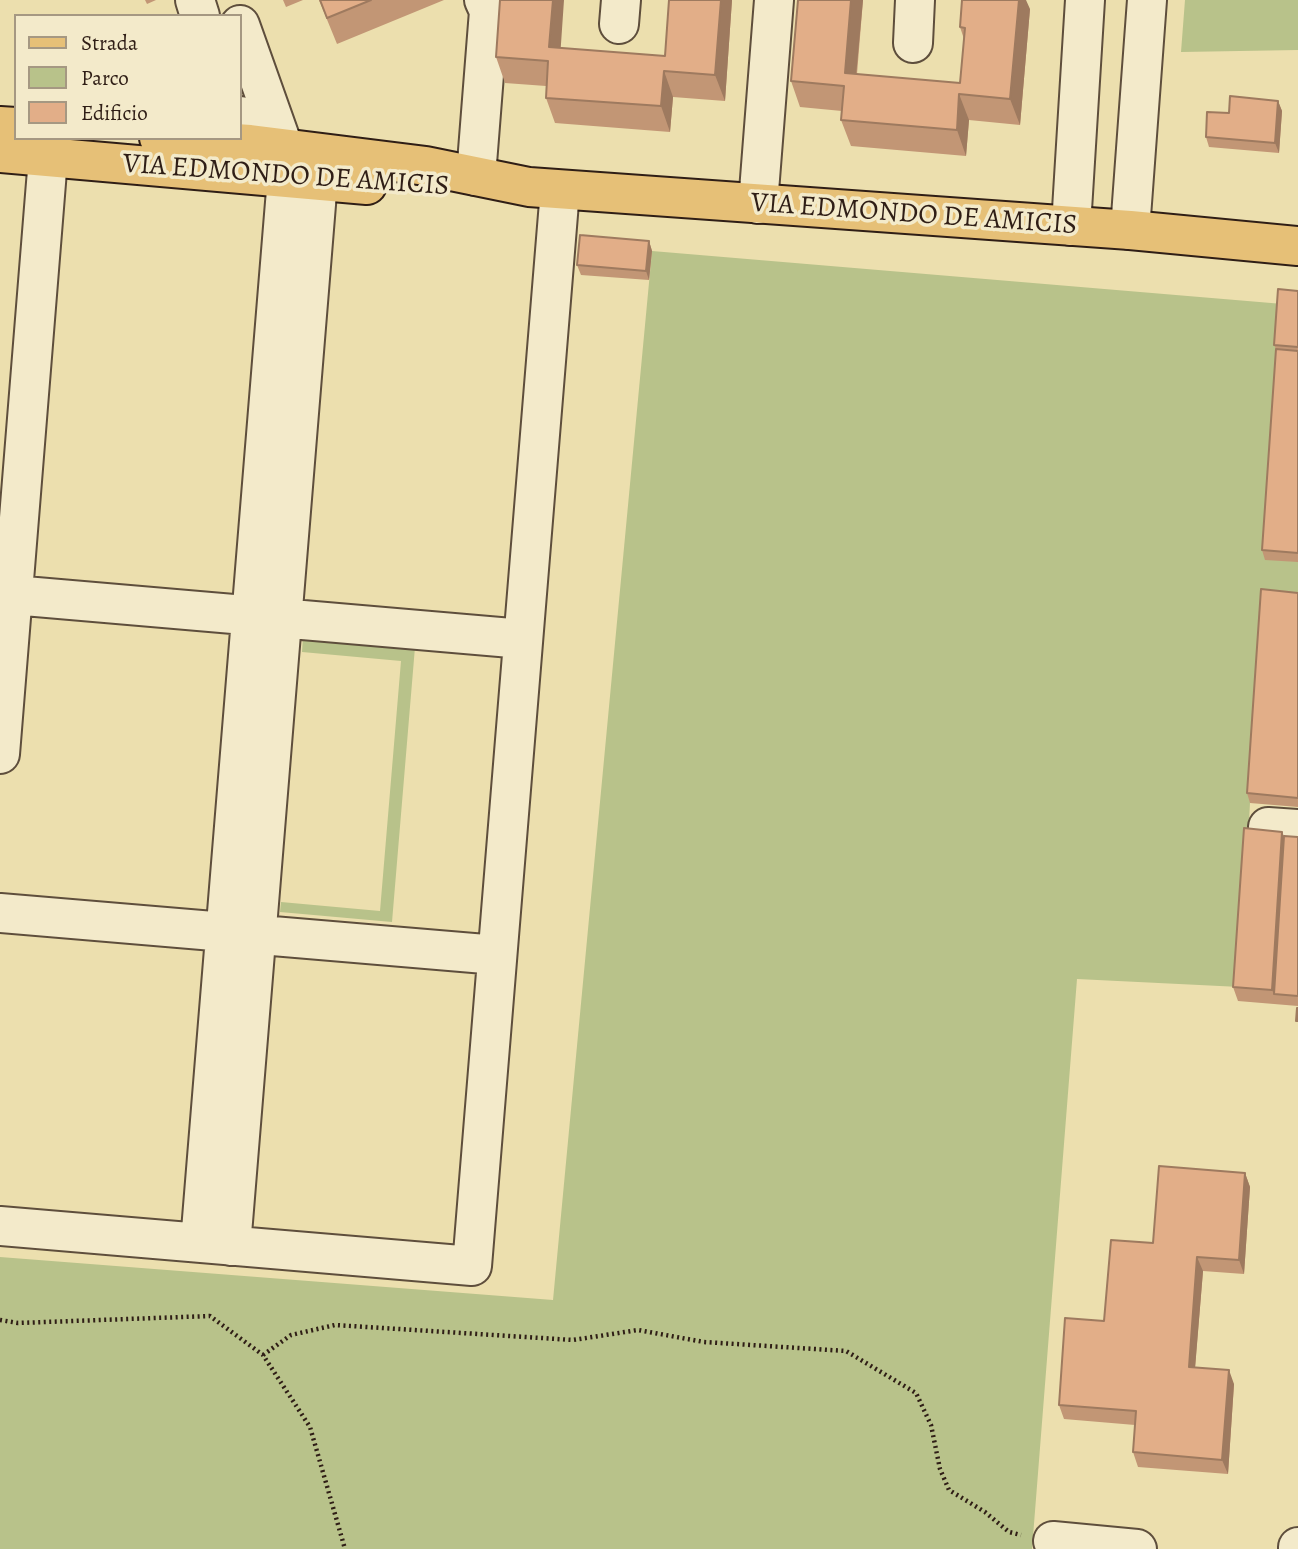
<!DOCTYPE html>
<html>
<head>
<meta charset="utf-8">
<style>
  body { margin:0 }
  #map { position:relative; width:1298px; height:1549px; overflow:hidden; background:#ecdfae; font-family:Alegreya,serif }
  canvas { display:block }
  .legend { position:absolute; left:14px; top:14px; width:228px; height:126px; box-sizing:border-box; background:#f3eaca; border:2px solid #a59882; margin:0; padding:9px 12px; list-style:none; font-size:21px; color:#2f1e16 }
  .legend li { display:flex; align-items:center; gap:14px; height:35px }
  .legend b { width:35px; border:2px solid #a59882 }
</style>
</head>
<body>
<div id="map">
<canvas width="1298" height="1549"></canvas>
<ul class="legend">
<li><b style="height:9px;background:#e6c077"></b>Strada</li>
<li><b style="height:19px;background:#b8c28a"></b>Parco</li>
<li><b style="height:19px;background:#e2ae88"></b>Edificio</li>
</ul>
</div>
<script>
const g = document.querySelector('canvas').getContext('2d');
g.lineJoin = 'round';
function fill(path, color) { g.fillStyle = color; g.fill(path, 'evenodd'); }
const poly = rows => new Path2D(rows.map(r => 'M' + r).join(''));
function strokePath(path, color, width, dash) { g.strokeStyle = color; g.lineWidth = width; g.lineCap = dash ? 'butt' : 'round'; g.setLineDash(dash || []); g.stroke(path); }
function label(font, color, halo, rows, align = 'center') {
  g.font = font + ' Alegreya,serif'; g.lineWidth = 7; g.setLineDash([]); g.textBaseline = 'middle'; g.strokeStyle = halo; g.fillStyle = color; for (const [text, x, y, turn = 0] of rows) {
    g.save(); g.translate(x, y); g.rotate((+turn || 0) * Math.PI / 180); g.textAlign = isNaN(turn) ? turn : align; if (halo) g.strokeText(text, 0, 0); g.fillText(text, 0, 0); g.restore();
  }
}
const green = poly([
  [1185,0,1298,0,1298,50,1181,52],
  [652,251,1283,304,1298,562,1298,603,1262,656,1250,803,1240,987,1077,979,1032,1549,0,1549,0,1257,553,1300],
  [303,637,415,647,392,922,280,912,281,902,380,911,401,661,302,652]
]);
const path = poly([
  [0,1320,18,1323,210,1316,263,1355,310,1427,345,1549],
  [263,1355,291,1335,335,1325,573,1340,638,1330,704,1342,846,1351,916,1393,931,1425,940,1469,949,1490,985,1512,1009,1532,1021,1535]
]);
const minor = poly([
  [195,0,200,16],
  [619,24,621,0],
  [913,43,915,0],
  [240,116,250,144,255,174],
  [476,176,489,11,484,0],
  [758,204,774,0],
  [1071,226,1085,0],
  [1130,230,1147,0],
  [13,595,523,639],
  [0,754,48,158],
  [1268,827,1298,829],
  [0,913,497,955],
  [0,1226,472,1266,560,190],
  [200,1243,287,178,284,149,240,25],
  [231,1246,318,180],
  [1053,1541,1137,1549],
  [1298,1549,1298,1547]
]);
const major = poly([
  [0,126,16,127],
  [159,138,250,144,426,166,529,187,1130,230,1298,246],
  [0,153,367,185]
]);
const wall = poly([
  [145,0,156,0,147,4],
  [283,0,303,0,286,7],
  [319,0,444,0,337,44],
  [669,0,732,0,725,101,673,97,670,132,555,123,546,98,546,86,505,83,496,57,561,48,665,56],
  [798,0,863,0,857,74,960,83,964,39,960,27,1030,9,1020,125,969,120,966,156,851,146,841,120,842,111,800,107,791,81],
  [1278,101,1282,111,1279,153,1209,147,1206,137,1229,113],
  [649,241,652,251,649,280,581,275,577,265],
  [1298,291,1298,562,1265,560,1262,550,1276,349,1274,345],
  [1298,593,1298,807,1250,803,1247,793],
  [1282,832,1284,836,1298,837,1298,1006,1238,1001,1233,987],
  [1245,1173,1250,1187,1244,1274,1203,1271,1195,1367,1234,1384,1228,1474,1138,1467,1133,1452,1135,1425,1064,1419,1059,1405,1104,1321,1153,1243]
]);
const shadedWall = poly([
  [553,0,564,0,559,73,549,47],
  [721,0,732,0,725,101,715,75],
  [851,0,863,0,854,98,845,73],
  [1019,0,1026,0,1030,9,1020,125,1010,99],
  [664,71,673,97,670,132,661,106],
  [959,94,969,120,966,156,957,130],
  [1278,101,1282,111,1279,153,1275,143],
  [649,241,652,251,649,280,646,271],
  [1282,832,1287,846,1274,994,1272,990],
  [1245,1173,1250,1187,1244,1274,1239,1260],
  [1197,1257,1203,1271,1194,1381,1189,1367],
  [1229,1370,1234,1384,1228,1474,1222,1460]
]);
const building = poly([
  [320,0,371,0,327,18,320,0],
  [500,0,553,0,549,47,665,56,669,0,721,0,715,75,664,71,661,106,546,98,548,61,496,57,500,0],
  [798,0,851,0,845,73,960,83,965,28,960,27,962,0,1019,0,1010,99,959,94,957,130,841,120,844,86,791,81,798,0],
  [1230,96,1278,101,1275,143,1206,137,1207,112,1229,113,1230,96],
  [580,235,649,241,646,271,577,265,580,235],
  [1278,289,1298,291,1298,347,1274,345,1278,289],
  [1276,349,1298,351,1298,553,1262,550,1276,349],
  [1261,589,1298,593,1298,798,1247,793,1261,589],
  [1244,828,1282,832,1272,990,1233,987,1244,828],
  [1284,836,1298,837,1298,996,1274,994,1284,836],
  [1297,1008,1298,1008,1298,1021,1296,1021,1297,1008],
  [1159,1166,1245,1173,1239,1260,1197,1257,1189,1367,1229,1370,1222,1460,1133,1452,1136,1411,1059,1405,1065,1318,1104,1321,1111,1240,1153,1243,1159,1166]
]);
const streetNames = [
  ["VIA EDMONDO DE AMICIS",286,176,4],
  ["VIA EDMONDO DE AMICIS",914,215,4]
];
fill(green, '#b8c28a');
strokePath(minor, '#5e4e3c', 42);
strokePath(major, '#2f1e16', 42);
strokePath(path, '#2f1e16', 4.5, [2, 3.5]);
strokePath(minor, '#f3eaca', 38);
strokePath(major, '#e6c077', 38);
fill(wall, '#c29675');
fill(shadedWall, '#9e7a5f');
fill(building, '#e2ae88');
strokePath(building, '#9e7a5f', 2);
label('28px', '#2f1e16', '#f3eaca', streetNames);
</script>
</body>
</html>
